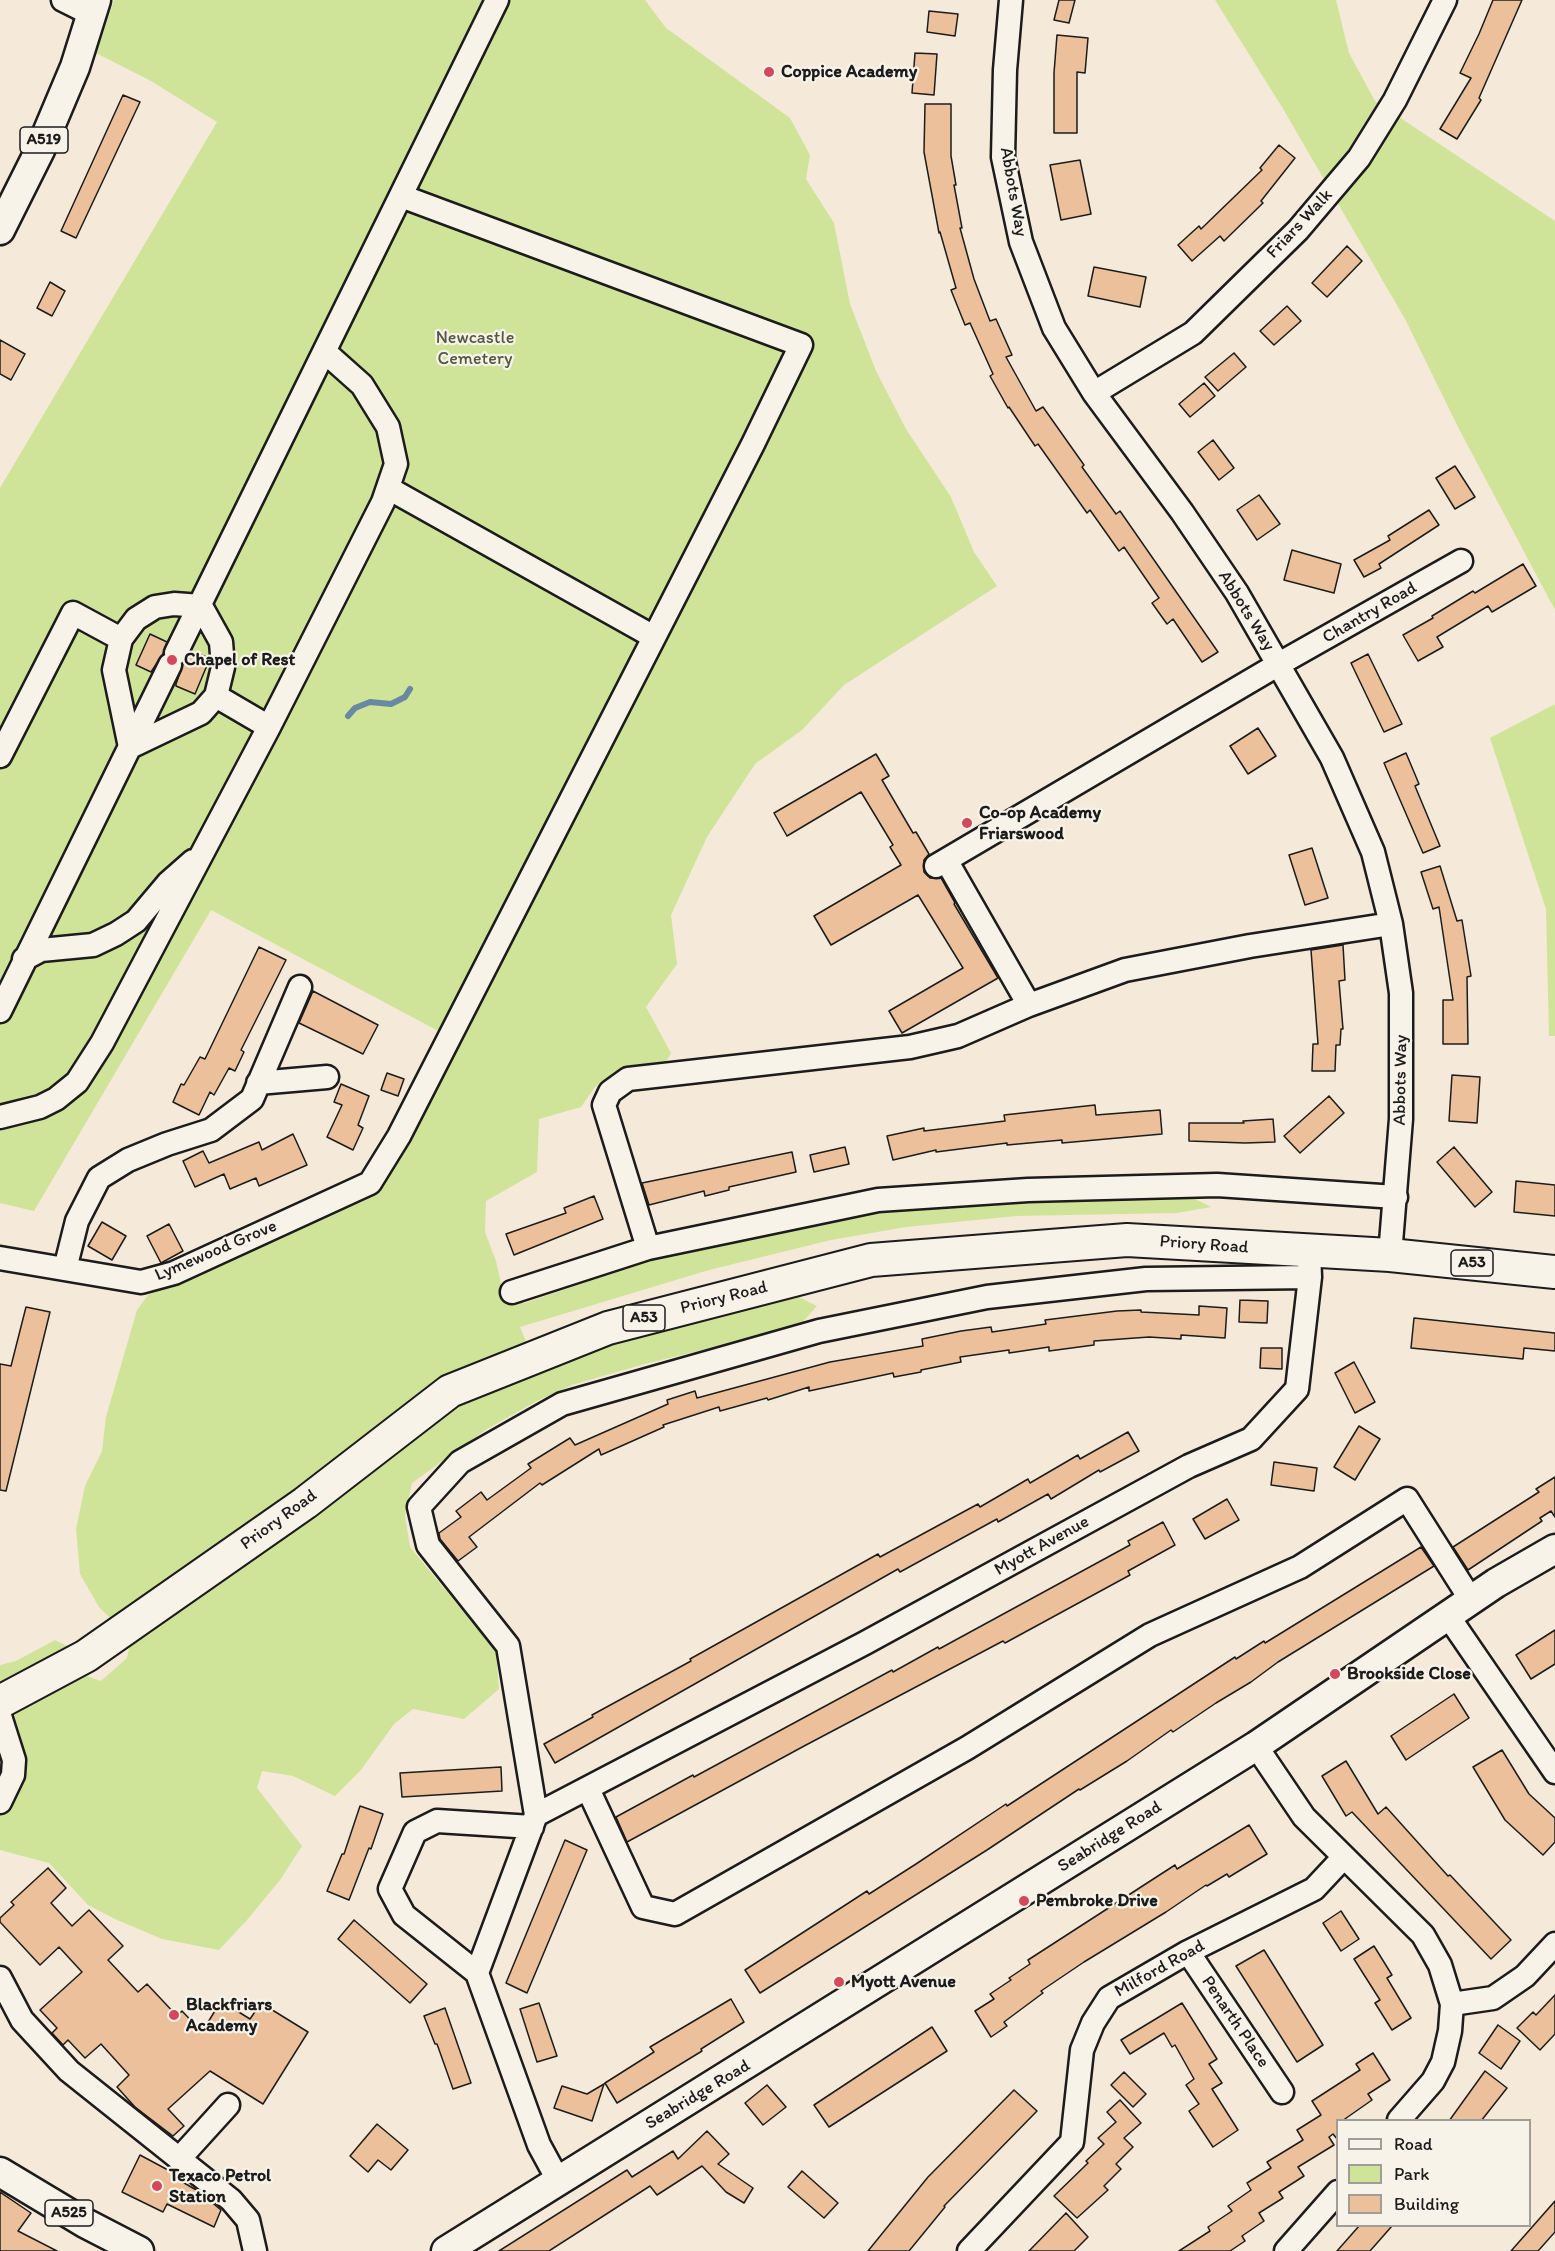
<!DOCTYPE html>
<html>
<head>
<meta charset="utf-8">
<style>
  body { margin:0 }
  #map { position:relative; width:1555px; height:2251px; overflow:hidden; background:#f5e9d9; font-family:Itim,sans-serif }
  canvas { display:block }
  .legend { position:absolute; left:1336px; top:2119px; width:195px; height:108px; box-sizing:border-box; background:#f7f3e8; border:2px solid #9f9d96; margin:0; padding:8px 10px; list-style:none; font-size:18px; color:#1c1c1c }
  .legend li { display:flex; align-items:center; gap:12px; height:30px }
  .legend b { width:30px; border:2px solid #9f9d96 }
</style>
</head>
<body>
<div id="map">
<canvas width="1555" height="2251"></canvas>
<ul class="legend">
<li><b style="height:8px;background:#f7f3e8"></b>Road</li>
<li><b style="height:16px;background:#cfe499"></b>Park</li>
<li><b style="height:16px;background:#ebc09b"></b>Building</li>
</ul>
</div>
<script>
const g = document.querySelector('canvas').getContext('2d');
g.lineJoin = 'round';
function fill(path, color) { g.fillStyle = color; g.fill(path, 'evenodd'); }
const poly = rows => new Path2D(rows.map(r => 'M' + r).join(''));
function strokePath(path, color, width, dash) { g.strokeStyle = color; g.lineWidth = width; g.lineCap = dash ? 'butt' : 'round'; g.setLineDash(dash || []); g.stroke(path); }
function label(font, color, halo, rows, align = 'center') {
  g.font = font + ' Itim,sans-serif'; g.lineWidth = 4.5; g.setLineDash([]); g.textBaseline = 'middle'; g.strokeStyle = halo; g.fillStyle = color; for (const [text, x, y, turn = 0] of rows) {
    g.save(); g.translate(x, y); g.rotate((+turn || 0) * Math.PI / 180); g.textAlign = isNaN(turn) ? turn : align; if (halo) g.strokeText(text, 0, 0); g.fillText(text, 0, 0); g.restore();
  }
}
const green = poly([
  [114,0,645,0,666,28,790,118,810,155,806,179,834,223,850,304,876,371,906,429,951,497,974,552,997,586,844,685,802,730,755,764,707,837,671,915,677,964,646,1007,671,1053,662,1069,618,1070,595,1087,581,1107,539,1119,537,1172,486,1201,485,1232,496,1261,505,1301,525,1303,642,1263,776,1228,864,1212,944,1202,1181,1192,1211,1207,1177,1213,1016,1216,906,1227,831,1240,709,1270,520,1327,538,1371,619,1339,795,1295,817,1306,799,1326,641,1365,572,1385,537,1401,487,1429,412,1483,405,1516,410,1547,496,1651,499,1689,464,1719,413,1709,394,1724,361,1770,335,1796,293,1776,262,1771,257,1788,302,1846,280,1880,247,1920,219,1950,162,1939,115,1919,88,1905,49,1863,0,1850,0,1665,16,1661,55,1640,69,1647,84,1675,101,1681,127,1658,131,1639,99,1607,80,1574,76,1529,85,1486,102,1451,106,1417,137,1310,148,1295,366,1200,385,1184,443,1069,459,1042,211,910,34,1211,0,1203,0,488,217,122,151,81,96,53],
  [1215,0,1336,0,1349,53,1375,101,1555,221,1555,610,1459,429,1405,319,1282,107],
  [1555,704,1555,1036,1549,1036,1546,909,1490,738]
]);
const stream = poly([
  [348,716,355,708,370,702,391,704,405,697,410,689]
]);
const building = poly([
  [1059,0,1075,0,1069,23,1054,20,1059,0],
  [1493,0,1522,0,1479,98,1481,100,1457,139,1440,129,1471,78,1460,73,1479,34,1493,0],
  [929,11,958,14,955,36,927,32,929,11],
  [1057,35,1088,38,1085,73,1077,72,1077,133,1054,133,1054,73,1057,35],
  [915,53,937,54,934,95,912,93,915,53],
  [123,95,140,102,76,238,61,231,123,95],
  [925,104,951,104,951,156,956,185,954,185,962,228,960,228,974,279,990,321,996,319,1012,355,1006,357,1036,411,1043,407,1084,465,1082,467,1116,514,1120,511,1218,652,1202,662,1173,619,1167,624,1152,603,1159,598,1124,547,1119,551,1090,510,1087,513,1038,444,1035,446,1009,407,1008,408,990,376,993,374,970,323,965,325,951,290,956,288,940,232,939,233,924,152,925,104],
  [1279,145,1295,158,1261,201,1263,203,1224,241,1220,236,1192,261,1178,245,1199,226,1201,229,1262,170,1260,168,1279,145],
  [1080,160,1091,214,1061,220,1050,165,1080,160],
  [1347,246,1362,261,1327,297,1312,283,1347,246],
  [1094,267,1146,277,1140,307,1088,296,1094,267],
  [50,282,65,291,52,316,37,308,50,282],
  [1287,306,1301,321,1274,345,1260,331,1287,306],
  [0,340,25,354,11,380,0,374,0,340],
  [1234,353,1246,367,1218,391,1205,377,1234,353],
  [1204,383,1215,396,1190,417,1179,404,1204,383],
  [1213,440,1234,468,1219,480,1198,452,1213,440],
  [1455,466,1475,497,1455,509,1436,478,1455,466],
  [1259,495,1280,524,1257,540,1237,510,1259,495],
  [1429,510,1439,525,1379,564,1381,568,1364,577,1354,560,1390,540,1388,536,1429,510],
  [1292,550,1341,564,1334,593,1284,580,1292,550],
  [1523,564,1536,586,1492,612,1488,606,1437,637,1443,647,1418,661,1403,635,1433,618,1432,616,1473,591,1475,593,1523,564],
  [150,634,167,642,163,654,151,672,136,665,150,634],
  [192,652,207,657,205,661,208,663,195,694,176,686,176,684,183,664,192,652],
  [1368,654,1402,724,1384,732,1351,663,1368,654],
  [1258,728,1276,756,1248,774,1230,746,1258,728],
  [1406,753,1419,784,1415,786,1440,846,1423,853,1384,763,1406,753],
  [876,754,889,776,882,780,913,833,916,832,929,854,924,860,924,872,930,878,941,878,955,903,954,904,998,978,902,1033,889,1011,963,968,918,895,831,945,814,916,901,865,890,847,893,845,861,792,787,836,774,813,876,754],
  [1312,848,1328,898,1305,905,1289,855,1312,848],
  [1440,866,1457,921,1462,920,1471,976,1467,977,1468,1044,1443,1044,1443,1000,1453,1000,1439,907,1433,909,1421,872,1440,866],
  [1343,945,1345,980,1339,981,1343,1029,1341,1029,1340,1045,1336,1045,1335,1071,1312,1071,1313,1044,1318,1044,1311,950,1343,945],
  [259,947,286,960,241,1050,244,1052,235,1071,229,1068,214,1095,210,1092,199,1115,173,1102,181,1084,184,1085,200,1057,205,1059,259,947],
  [313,991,378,1025,363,1054,299,1023,313,991],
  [387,1073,404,1079,398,1096,381,1090,387,1073],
  [1452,1075,1480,1077,1477,1123,1449,1121,1452,1075],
  [341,1084,369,1096,358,1125,363,1128,353,1150,327,1137,342,1105,334,1102,341,1084],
  [1329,1096,1344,1113,1300,1153,1284,1136,1329,1096],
  [1095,1105,1096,1115,1160,1110,1162,1134,1062,1143,1062,1140,1007,1145,1007,1143,936,1152,936,1150,893,1160,887,1136,924,1128,924,1131,1005,1121,1004,1115,1095,1105],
  [1273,1119,1275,1142,1245,1143,1189,1141,1189,1123,1244,1123,1243,1121,1273,1119],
  [293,1134,307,1165,259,1186,256,1178,230,1189,224,1174,195,1187,183,1161,203,1151,209,1163,259,1142,262,1150,293,1134],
  [845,1147,849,1164,814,1172,810,1155,845,1147],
  [1454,1147,1492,1192,1475,1207,1437,1162,1454,1147],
  [792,1152,796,1172,729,1187,729,1190,705,1196,704,1191,649,1205,642,1183,792,1152],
  [1516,1181,1555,1185,1555,1216,1514,1212,1516,1181],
  [594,1196,603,1219,514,1255,506,1234,566,1213,564,1208,594,1196],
  [102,1222,126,1236,112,1260,88,1246,102,1222],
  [169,1224,183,1251,161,1263,147,1236,169,1224],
  [1240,1300,1268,1301,1267,1323,1239,1322,1240,1300],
  [1199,1306,1227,1308,1225,1338,1181,1335,1181,1339,1149,1337,1094,1341,1094,1345,1049,1351,1049,1347,1009,1353,1009,1350,960,1357,961,1362,921,1370,921,1372,894,1377,893,1373,809,1391,809,1387,768,1400,767,1398,720,1411,719,1407,663,1425,664,1427,601,1455,599,1449,542,1485,540,1483,469,1537,477,1547,458,1561,440,1539,439,1533,461,1517,456,1511,481,1492,487,1500,531,1468,528,1464,570,1438,575,1445,668,1404,667,1400,695,1391,697,1398,830,1362,923,1346,922,1339,961,1331,991,1327,992,1332,1046,1324,1045,1320,1117,1311,1141,1310,1141,1312,1199,1315,1199,1306],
  [26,1307,50,1312,6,1491,0,1490,0,1364,11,1366,26,1307],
  [1414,1318,1555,1333,1555,1351,1524,1348,1523,1359,1411,1348,1414,1318],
  [1261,1348,1282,1348,1282,1369,1260,1368,1261,1348],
  [1354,1362,1375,1402,1355,1413,1335,1373,1354,1362],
  [1359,1426,1380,1439,1355,1480,1334,1467,1359,1426],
  [1128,1432,1139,1451,1100,1472,1099,1470,1051,1499,1048,1494,998,1522,997,1519,900,1572,898,1569,555,1763,544,1744,593,1717,592,1715,691,1661,690,1659,878,1554,880,1557,978,1504,980,1507,1028,1479,1030,1483,1078,1455,1080,1459,1128,1432],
  [1274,1462,1317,1468,1314,1491,1271,1485,1274,1462],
  [1555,1477,1555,1517,1551,1511,1540,1518,1542,1521,1468,1570,1453,1547,1539,1492,1536,1489,1555,1477],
  [1227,1499,1239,1520,1205,1539,1193,1519,1227,1499],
  [1163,1522,1175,1545,1128,1571,1130,1575,1005,1643,1003,1641,806,1745,627,1842,616,1817,693,1775,694,1777,892,1670,893,1672,938,1647,939,1649,1130,1545,1128,1541,1163,1522],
  [1421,1547,1434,1566,1278,1662,1251,1682,1216,1703,1173,1732,1171,1730,1127,1761,1080,1790,1079,1789,987,1850,760,1993,745,1970,867,1891,869,1894,916,1864,1006,1804,1007,1806,1235,1657,1236,1659,1264,1641,1265,1643,1421,1547],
  [1555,1630,1555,1664,1531,1679,1516,1655,1555,1630],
  [1454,1694,1469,1718,1406,1760,1391,1736,1454,1694],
  [1502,1750,1529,1794,1555,1818,1555,1842,1543,1855,1505,1820,1473,1767,1502,1750],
  [1346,1761,1378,1814,1386,1807,1448,1876,1450,1875,1511,1940,1491,1959,1352,1812,1346,1816,1322,1776,1346,1761],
  [501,1767,502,1791,402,1797,400,1773,501,1767],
  [360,1806,383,1814,371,1849,369,1848,349,1900,327,1891,342,1854,344,1854,360,1806],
  [1249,1825,1267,1854,1229,1877,1227,1874,1207,1886,1206,1885,1166,1912,1084,1962,1041,1991,1043,1993,1004,2022,1007,2026,991,2037,975,2011,994,1999,990,1994,1011,1980,1009,1978,1030,1964,1028,1960,1175,1865,1177,1869,1249,1825],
  [565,1840,587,1850,527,1993,506,1983,565,1840],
  [48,1868,66,1888,51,1903,72,1926,89,1910,123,1946,108,1960,138,1992,147,1984,177,2016,182,2011,202,2032,221,2001,250,2019,261,2003,308,2032,263,2104,210,2071,168,2109,184,2126,173,2136,135,2107,117,2087,129,2075,101,2044,85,2058,68,2040,63,2045,52,2033,57,2028,40,2010,82,1972,59,1947,40,1965,0,1922,0,1918,14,1905,11,1902,48,1868],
  [1341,1911,1359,1939,1341,1951,1323,1923,1341,1911],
  [354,1920,427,1984,410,2003,338,1939,354,1920],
  [1374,1946,1392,1975,1387,1978,1411,2018,1392,2030,1375,2003,1380,2000,1354,1959,1374,1946],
  [1264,1950,1323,2045,1297,2062,1236,1966,1264,1950],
  [1555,1995,1555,2034,1540,2050,1517,2028,1533,2012,1536,2015,1555,1995],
  [731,1999,744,2022,701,2049,702,2051,617,2103,605,2083,654,2052,650,2047,731,1999],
  [539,2003,557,2056,537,2062,520,2009,539,2003],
  [1182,2003,1217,2059,1209,2064,1222,2083,1212,2089,1238,2130,1213,2147,1189,2111,1199,2104,1186,2085,1194,2079,1175,2045,1172,2047,1164,2033,1130,2054,1121,2040,1182,2003],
  [445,2008,471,2083,453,2089,437,2044,435,2044,424,2016,445,2008],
  [1498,2025,1520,2041,1501,2069,1479,2053,1498,2025],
  [932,2027,947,2051,829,2127,814,2105,932,2027],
  [1373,2053,1390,2080,1368,2094,1372,2100,1342,2121,1338,2121,1338,2140,1333,2134,1329,2137,1334,2145,1298,2167,1304,2176,1279,2192,1283,2198,1259,2213,1264,2221,1242,2236,1245,2241,1230,2251,1179,2251,1210,2231,1208,2227,1232,2211,1228,2206,1251,2190,1247,2183,1271,2168,1267,2162,1303,2140,1297,2130,1321,2115,1312,2101,1360,2070,1356,2064,1373,2053],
  [1485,2071,1507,2088,1481,2121,1449,2121,1485,2071],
  [1124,2072,1146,2094,1133,2107,1111,2085,1124,2072],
  [604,2084,592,2121,554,2108,562,2086,587,2094,604,2084],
  [767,2085,786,2107,763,2125,745,2103,767,2085],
  [1014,2090,1037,2111,944,2206,945,2207,909,2251,868,2251,928,2177,1014,2090],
  [1120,2100,1141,2123,1124,2138,1133,2147,1116,2164,1121,2169,1104,2186,1108,2190,1077,2218,1054,2196,1088,2163,1086,2161,1104,2144,1098,2138,1116,2122,1107,2112,1120,2100],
  [377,2124,408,2150,391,2170,378,2160,368,2172,350,2156,377,2124],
  [707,2131,729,2154,718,2164,753,2188,744,2203,726,2192,702,2166,657,2195,650,2186,549,2251,499,2251,627,2170,632,2177,673,2151,678,2159,707,2131],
  [140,2155,181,2177,179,2180,198,2191,221,2210,214,2227,167,2204,163,2212,122,2192,140,2155],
  [802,2171,838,2203,824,2218,788,2187,802,2171],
  [0,2192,31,2213,18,2231,57,2251,0,2251,0,2192],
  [1555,2201,1555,2232,1538,2251,1511,2251,1555,2201],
  [1066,2213,1088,2237,1074,2251,1029,2251,1066,2213],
  [1359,2226,1392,2226,1370,2251,1337,2251,1359,2226]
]);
const minor = poly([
  [63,0,91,14],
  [1011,0,1005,70,1003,157,1021,242,1054,328,1094,393,1182,512,1237,593,1332,758,1373,852,1391,924,1401,993,1401,1119,1390,1255],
  [1094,393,1193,333,1298,230,1359,158,1395,100,1445,0],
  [388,488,654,637],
  [174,604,201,606,221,642,223,667,216,696,201,713,130,747,114,670,121,639,136,619,155,607,174,604],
  [176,653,497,0],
  [216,696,269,727],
  [0,756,73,613,121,639],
  [946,860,1029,1005],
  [936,866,1279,664,1461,561],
  [24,959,41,950,93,945,116,934,136,921,168,883,193,861],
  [0,1011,170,665],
  [258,1083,327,1077],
  [0,1117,40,1107,56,1099,77,1082,102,1043,269,727,383,502,396,464,388,427,362,385,325,352],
  [648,1248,604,1105,610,1092,628,1079,910,1047,958,1036,1029,1005,1125,970,1250,946,1391,924],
  [0,1258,141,1282,174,1273,370,1183,399,1136,753,444,801,345,401,196],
  [65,1269,77,1221,99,1178,128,1160,167,1144,211,1130,252,1099,300,987],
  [512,1292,648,1248,878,1200,1028,1190,1217,1185,1396,1197],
  [1448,1616,1555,1772],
  [0,1716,14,1760,13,1775,0,1802],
  [1256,1746,1304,1817,1423,1935,1440,1965,1452,2004,1450,2031,1443,2062,1433,2081,1399,2120],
  [588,1789,643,1907,675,1914,967,1748,1150,1635,1300,1567,1407,1499,1471,1600],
  [536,1815,508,1646,428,1545,419,1507,460,1462,562,1404,819,1331,987,1297,1146,1279,1310,1277],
  [1188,1952,1282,2092],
  [477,1973,404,1915,390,1889,415,1832,437,1821,532,1827],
  [0,1978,22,2020,69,2071,231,2200,248,2220,255,2251],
  [1452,2004,1493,1998,1525,1976,1555,1944],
  [179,2159,228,2105],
  [558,2180,539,2145,477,1973,536,1815,865,1643,1189,1466,1251,1439,1297,1389,1310,1277,1309,1252],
  [969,2251,1072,2142,1082,2050,1093,2023,1109,1998,1188,1952,1314,1889,1343,1858],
  [1286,2251,1338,2192]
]);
const major = poly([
  [0,230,40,150,75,67,96,0],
  [0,2172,85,2223,139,2251],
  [446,2251,1256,1746,1496,1583,1555,1549]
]);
const highway = poly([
  [0,1702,86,1656,305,1503,450,1391,608,1328,871,1260,1127,1240,1390,1255,1555,1272]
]);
const markers = [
  [769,72,6,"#d1495b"],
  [172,660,6,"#d1495b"],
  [967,823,6,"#d1495b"],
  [1335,1674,6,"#d1495b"],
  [1024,1901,6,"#d1495b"],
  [839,1982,6,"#d1495b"],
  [174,2015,6,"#d1495b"],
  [157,2186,6,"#d1495b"]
];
const shields = [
  [44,140,48],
  [1472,1263,42],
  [644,1318,42],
  [69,2213,48]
];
const shieldNames = [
  ["A519",44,140],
  ["A53",1472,1263],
  ["A53",644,1318],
  ["A525",69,2213]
];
const poiNames = [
  ["Coppice Academy",781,72],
  ["Chapel of Rest",184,660],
  ["Co-op Academy",979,813],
  ["Friarswood",979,834],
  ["Brookside Close",1347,1674],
  ["Pembroke Drive",1036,1901],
  ["Myott Avenue",851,1982],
  ["Blackfriars",186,2005],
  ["Academy",186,2026],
  ["Texaco Petrol",169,2176],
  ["Station",169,2197]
];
const streetNames = [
  ["Abbots Way",1013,192,80],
  ["Friars Walk",1300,224,-47],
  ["Abbots Way",1246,611,58],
  ["Chantry Road",1370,613,-30],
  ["Abbots Way",1401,1080,-89],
  ["Priory Road",1204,1245,4],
  ["Lymewood Grove",216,1251,-23],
  ["Priory Road",724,1298,-14],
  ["Priory Road",279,1520,-36],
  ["Myott Avenue",1042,1546,-29],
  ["Seabridge Road",1110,1837,-32],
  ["Milford Road",1160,1969,-29],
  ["Penarth Place",1235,2022,56],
  ["Seabridge Road",698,2095,-31]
];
const parkNames = [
  ["Newcastle",475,338],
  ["Cemetery",475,359]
];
fill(green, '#cfe499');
strokePath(stream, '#6989a2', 6);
fill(building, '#ebc09b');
strokePath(building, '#1c1c1c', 1.5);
strokePath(minor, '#1c1c1c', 27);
strokePath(major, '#1c1c1c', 33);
strokePath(highway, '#1c1c1c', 36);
strokePath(minor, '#f7f3e8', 22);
strokePath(major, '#f7f3e8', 28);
strokePath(highway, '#f7f3e8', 32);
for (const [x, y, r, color] of markers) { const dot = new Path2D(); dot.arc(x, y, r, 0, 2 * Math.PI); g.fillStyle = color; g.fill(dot); strokePath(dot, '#f7f3e8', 2); }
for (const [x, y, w] of shields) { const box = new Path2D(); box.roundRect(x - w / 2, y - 13, w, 26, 4.5); g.fillStyle = '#f7f3e8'; g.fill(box); strokePath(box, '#1c1c1c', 1.5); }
label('bold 16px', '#1c1c1c', null, shieldNames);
label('bold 18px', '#1c1c1c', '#f7f3e8', poiNames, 'left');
label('18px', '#1c1c1c', '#f7f3e8', streetNames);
label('18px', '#525842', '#f7f3e8', parkNames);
</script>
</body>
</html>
